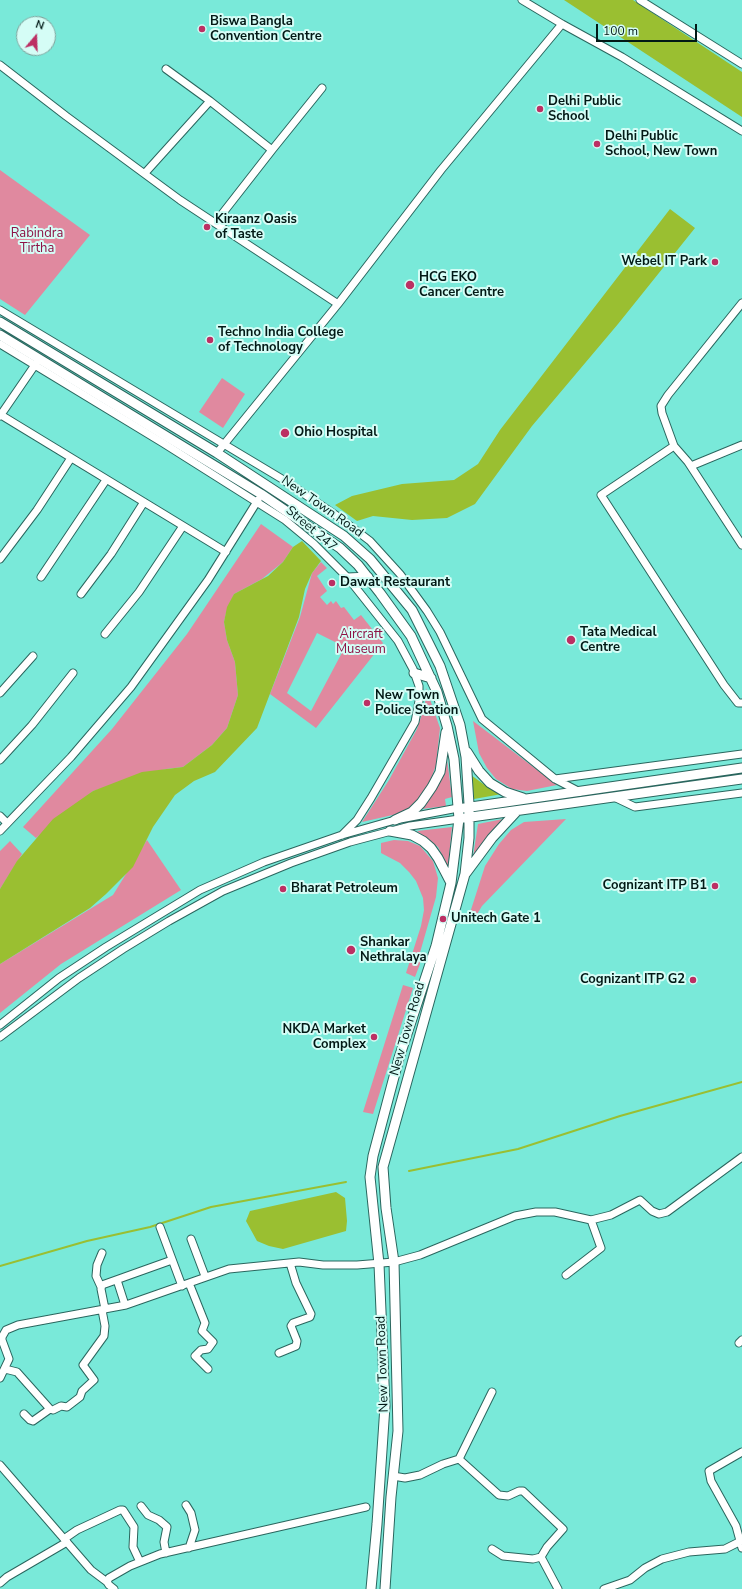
<!DOCTYPE html>
<html>
<head>
<meta charset="utf-8">
<style>
  body { margin:0 }
  #map { position:relative; width:742px; height:1589px; overflow:hidden; background:#79e9d9; font-family:"Nunito Sans",sans-serif }
  canvas { display:block }
  .north { position:absolute; left:16px; top:16px; width:40px; height:40px; box-sizing:border-box; background:#d5fdf6; border:1px solid #81a29c; border-radius:50%; rotate:19deg; font-size:11px; font-weight:700; line-height:16px; text-align:center; color:#021916 }
  .north::after { content:''; display:block; margin:auto; width:14px; height:18px; background:#bc2f63; clip-path:polygon(50% 0,100% 100%,50% 72%,0 100%) }
  .scale { position:absolute; left:596px; top:24px; width:101px; height:18px; box-sizing:border-box; border:2px solid #021916; border-top:0; padding-left:5px; font-size:12px; line-height:14px; white-space:nowrap; color:#021916; -webkit-text-stroke:3px #d5fdf6; paint-order:stroke }
</style>
</head>
<body>
<div id="map">
<canvas width="742" height="1589"></canvas>
<div class="north">N</div>
<div class="scale">100 m</div>
</div>
<script>
const g = document.querySelector('canvas').getContext('2d');
g.lineJoin = 'round';
function fill(path, color) { g.fillStyle = color; g.fill(path, 'evenodd'); }
const poly = rows => new Path2D(rows.map(r => 'M' + r).join(''));
function strokePath(path, color, width, dash) { g.strokeStyle = color; g.lineWidth = width; g.lineCap = dash ? 'butt' : 'round'; g.setLineDash(dash || []); g.stroke(path); }
function label(font, color, halo, rows, align = 'center') {
  g.font = font + ' "Nunito Sans",sans-serif'; g.lineWidth = 4; g.setLineDash([]); g.textBaseline = 'middle'; g.strokeStyle = halo; g.fillStyle = color; for (const [text, x, y, turn = 0] of rows) {
    g.save(); g.translate(x, y); g.rotate((+turn || 0) * Math.PI / 180); g.textAlign = isNaN(turn) ? turn : align; if (halo) g.strokeText(text, 0, 0); g.fillText(text, 0, 0); g.restore();
  }
}
const green = poly([
  [0,170,90,235,25,315,0,299],
  [222,378,245,394,223,428,199,412],
  [261,524,293,547,283,562,262,579,234,594,226,613,224,622,227,640,235,662,238,695,227,728,212,745,183,767,166,769,93,791,36,838,23,827,112,729,187,634],
  [321,562,327,568,317,576,327,591,320,597,327,605,331,601,333,604,336,601,341,608,344,607,354,620,361,615,383,643,316,728,270,694,300,617,312,573],
  [317,633,345,647,311,711,287,693],
  [426,688,440,728,436,765,430,782,419,799,408,809,397,814,362,822,389,780,417,729,425,705],
  [473,721,557,785,527,791,512,789,496,779,487,768,479,753],
  [447,759,452,797,445,799,446,806,422,809,422,806,438,786],
  [508,818,473,857,478,824],
  [566,819,482,906,473,921,469,916,485,866,499,844,511,830,524,822],
  [452,827,448,867,438,847,417,831],
  [147,840,181,890,61,964,0,1013,0,964,113,895],
  [394,840,408,841,420,846,433,861,438,878,436,897,419,956,420,964,415,977,406,973,421,926,424,910,423,898,416,881,409,872,400,863,381,853,381,843],
  [10,841,22,854,0,889,0,851],
  [403,985,413,988,373,1114,363,1112]
]);
const water = poly([
  [564,0,633,0,742,72,742,117],
  [670,209,695,228,618,324,532,426,475,504,447,518,412,520,373,516,357,521,335,505,352,496,402,484,454,480,478,464,500,430],
  [302,541,321,561,312,573,305,589,299,617,257,728,215,772,194,781,175,795,153,827,133,867,106,894,90,908,0,964,0,889,17,861,53,819,93,791,142,772,183,767,212,745,227,728,238,695,235,662,227,640,224,622,227,607,234,594,268,576,283,562,293,547],
  [471,775,490,789,502,794,474,799],
  [336,1192,345,1198,347,1221,346,1231,283,1249,269,1246,257,1241,246,1221,250,1211]
]);
const stream = poly([
  [409,1171,518,1149,620,1116,742,1082],
  [0,1266,87,1241,150,1227,211,1207,346,1182]
]);
const minor = poly([
  [522,0,562,24,622,57,742,131],
  [640,0,742,64],
  [0,65,66,116,180,200,338,304],
  [166,69,210,101],
  [272,150,322,88],
  [145,173,210,101,272,150,215,223],
  [742,303,668,395,661,406,662,413,674,446,688,462,742,545],
  [0,310,282,479,337,516,370,541,400,574,427,611,440,632,482,719,555,779,580,792],
  [0,344,163,443,285,520,314,544,348,578,398,641,413,669,419,686,419,701,415,722,371,798,357,820,342,835],
  [1,415,226,552],
  [0,416,37,362],
  [674,446,601,495,724,685,738,703,742,703],
  [217,453,338,304,441,170,562,24],
  [691,466,742,445],
  [0,559,37,510,71,458],
  [41,577,106,480],
  [81,594,111,554,144,502],
  [105,634,139,592,183,526],
  [0,693,33,656],
  [0,760,32,725,73,673],
  [555,779,742,754],
  [614,797,635,807,742,793],
  [0,816,7,823],
  [0,831,71,757,131,687,208,580,258,500],
  [0,1025,59,978,106,947,200,890,264,862,342,835,395,820,458,808],
  [0,1037,79,978,123,949,169,921,223,891,291,863,350,842,410,826,459,819],
  [160,1227,182,1286],
  [191,1239,205,1276],
  [566,1275,601,1248,591,1220],
  [117,1280,125,1305],
  [189,1283,205,1323,202,1331,213,1342,208,1349,201,1350,195,1356,208,1369],
  [101,1287,96,1276,97,1265,102,1253],
  [105,1309,101,1289,102,1285,172,1260],
  [739,1343,742,1340],
  [279,1353,296,1346,297,1341,291,1326,293,1323,310,1317,311,1314,296,1283,290,1263],
  [5,1369,17,1372,50,1409,33,1421,30,1420,24,1414],
  [0,1378,9,1359,2,1340,2,1337,6,1330,18,1325,126,1305,229,1269,299,1262,323,1265,357,1265,394,1262,420,1255,515,1216,536,1212,555,1212,591,1220,611,1215,640,1200,652,1211,659,1214,667,1212,742,1157],
  [50,1409,53,1410,61,1406,67,1407,80,1397,82,1391,94,1380,83,1365,104,1336,105,1326,102,1310],
  [742,1452,709,1471,711,1481,736,1526,742,1548],
  [459,1459,492,1392],
  [0,1465,91,1570,107,1582],
  [393,1476,405,1478,420,1475,443,1464,459,1459,499,1495,508,1496,519,1491,523,1491,563,1529,547,1547,541,1557,558,1589],
  [186,1505,191,1513,195,1530,189,1548],
  [141,1506,148,1515,159,1520,167,1527,164,1542,166,1553],
  [64,1539,77,1530,120,1510,123,1510,134,1527,133,1547,140,1562],
  [492,1549,503,1556,533,1559,541,1557],
  [0,1583,7,1577,67,1542],
  [114,1589,109,1585,107,1582,109,1578,130,1566,160,1554,366,1507],
  [604,1589,630,1580,645,1568,662,1559,689,1552,725,1549,739,1542]
]);
const major = poly([
  [0,322,217,453,344,536,370,559,412,610,440,666,460,725,466,757,469,804,469,838,465,874,383,1167,386,1208,394,1262,398,1431,391,1497,385,1589],
  [0,335,261,494,340,548,358,565,380,593,411,636,437,692,447,726,454,759,459,819,451,883,436,946,399,1058,373,1156,370,1177,379,1264,385,1406,377,1524,371,1589],
  [348,578,368,577],
  [414,673,431,678],
  [467,752,479,771,490,783,505,792,523,798],
  [464,808,742,768],
  [464,818,742,779],
  [395,820,412,812,421,803,432,787,440,772,446,732],
  [390,831,412,835,423,841,431,848,438,858,451,883],
  [466,873,492,838,517,811]
]);
const markers = [
  [202,29,4,"#bc2f63"],
  [540,109,4,"#bc2f63"],
  [597,144,4,"#bc2f63"],
  [207,227,4,"#bc2f63"],
  [715,262,4,"#bc2f63"],
  [410,285,5,"#bc2f63"],
  [210,340,4,"#bc2f63"],
  [285,433,5,"#bc2f63"],
  [332,583,4,"#bc2f63"],
  [571,640,5,"#bc2f63"],
  [367,703,4,"#bc2f63"],
  [715,886,4,"#bc2f63"],
  [283,889,4,"#bc2f63"],
  [443,919,4,"#bc2f63"],
  [351,950,5,"#bc2f63"],
  [693,980,4,"#bc2f63"],
  [374,1037,4,"#bc2f63"]
];
const poiNames = [
  ["Biswa Bangla",210,22],
  ["Convention Centre",210,37],
  ["Delhi Public",548,102],
  ["School",548,117],
  ["Delhi Public",605,137],
  ["School, New Town",605,152],
  ["Kiraanz Oasis",215,220],
  ["of Taste",215,235],
  ["Webel IT Park",707,262,"right"],
  ["HCG EKO",419,278],
  ["Cancer Centre",419,293],
  ["Techno India College",218,333],
  ["of Technology",218,348],
  ["Ohio Hospital",294,433],
  ["Dawat Restaurant",340,583],
  ["Tata Medical",580,633],
  ["Centre",580,648],
  ["New Town",375,696],
  ["Police Station",375,711],
  ["Cognizant ITP B1",707,886,"right"],
  ["Bharat Petroleum",291,889],
  ["Unitech Gate 1",451,919],
  ["Shankar",360,943],
  ["Nethralaya",360,958],
  ["Cognizant ITP G2",685,980,"right"],
  ["NKDA Market",366,1030,"right"],
  ["Complex",366,1045,"right"]
];
const parkNames = [
  ["Rabindra",37,234],
  ["Tirtha",37,249],
  ["Aircraft",361,635],
  ["Museum",361,650]
];
const streetNames = [
  ["New Town Road",322,507,35],
  ["Street 247",311,529,40],
  ["New Town Road",408,1029,-74],
  ["New Town Road",383,1364,-92]
];
fill(green, '#e0899f');
fill(water, '#9abf31');
strokePath(stream, '#9abf31', 2);
strokePath(minor, '#2a665e', 9);
strokePath(major, '#2a665e', 11);
strokePath(minor, '#fff', 7);
strokePath(major, '#fff', 9);
for (const [x, y, r, color] of markers) { const dot = new Path2D(); dot.arc(x, y, r, 0, 2 * Math.PI); g.fillStyle = color; g.fill(dot); strokePath(dot, '#d5fdf6', 1.5); }
label('bold 13px', '#021916', '#d5fdf6', poiNames, 'left');
label('13px', '#8d1245', '#d5fdf6', parkNames);
label('13px', '#021916', '#d5fdf6', streetNames);
</script>
</body>
</html>
